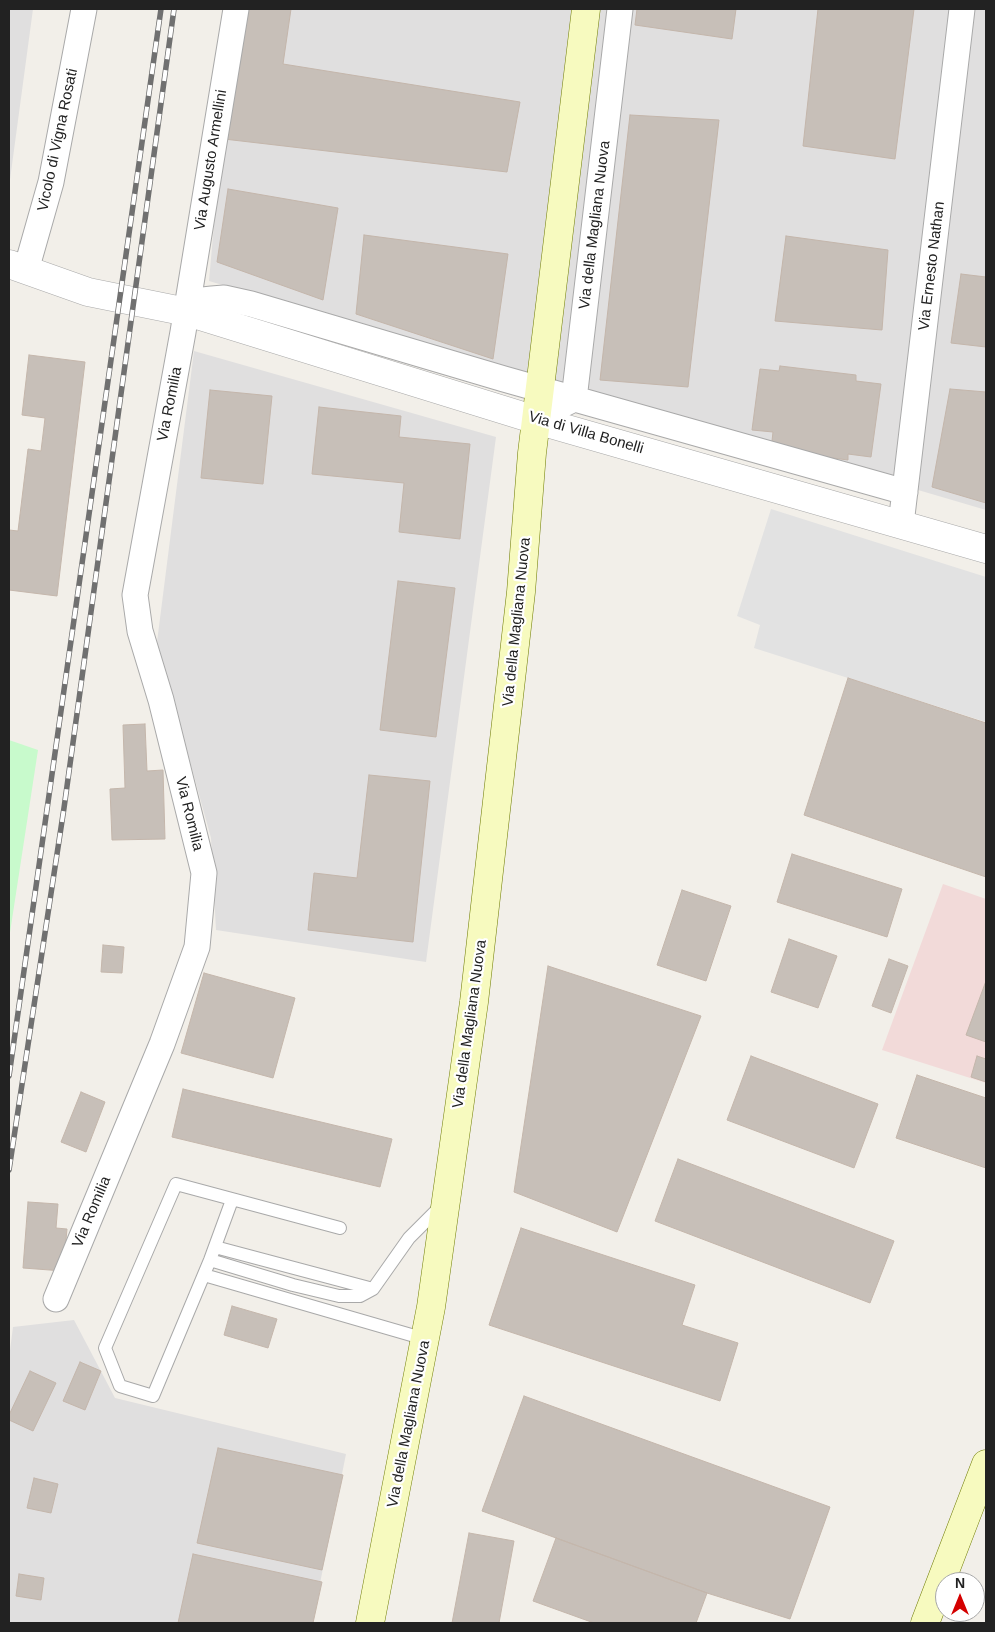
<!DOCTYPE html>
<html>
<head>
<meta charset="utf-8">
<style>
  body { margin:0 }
  #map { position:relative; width:995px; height:1632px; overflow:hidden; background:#f2efe9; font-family:Arial,sans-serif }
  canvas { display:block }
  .frame { position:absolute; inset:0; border:10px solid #222; pointer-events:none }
  .north { position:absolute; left:935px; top:1572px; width:50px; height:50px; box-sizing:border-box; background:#fff; border:1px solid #a7a7a7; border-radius:50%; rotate:0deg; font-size:14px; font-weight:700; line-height:20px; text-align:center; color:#222 }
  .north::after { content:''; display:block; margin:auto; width:18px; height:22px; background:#d40000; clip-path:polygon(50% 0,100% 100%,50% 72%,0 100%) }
</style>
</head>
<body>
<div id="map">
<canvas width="995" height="1632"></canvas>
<div class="frame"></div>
<div class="north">N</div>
</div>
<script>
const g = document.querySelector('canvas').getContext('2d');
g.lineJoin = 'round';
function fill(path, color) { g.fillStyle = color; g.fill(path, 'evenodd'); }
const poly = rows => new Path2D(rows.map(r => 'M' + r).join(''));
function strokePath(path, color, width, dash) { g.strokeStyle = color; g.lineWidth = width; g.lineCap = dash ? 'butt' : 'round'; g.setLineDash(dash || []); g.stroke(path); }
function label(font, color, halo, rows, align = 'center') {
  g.font = font + ' Arial,sans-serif'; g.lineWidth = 4.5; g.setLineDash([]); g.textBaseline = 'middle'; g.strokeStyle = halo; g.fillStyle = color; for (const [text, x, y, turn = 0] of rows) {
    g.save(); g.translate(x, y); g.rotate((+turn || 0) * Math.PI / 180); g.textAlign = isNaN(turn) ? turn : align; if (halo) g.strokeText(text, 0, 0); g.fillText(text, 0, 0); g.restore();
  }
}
const residential = poly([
  [9,9,33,9,9,187],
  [233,9,986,9,986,510,209,281],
  [194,351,496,437,426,962,216,930,211,838,157,642],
  [74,1320,115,1398,346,1454,312,1623,9,1623,9,1358,13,1327]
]);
const commercial = poly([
  [943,884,986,899,986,1083,882,1050]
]);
const park = poly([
  [9,740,38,750,9,939]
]);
const parking = poly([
  [771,509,986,577,986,722,754,648,760,625,737,616]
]);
const building = poly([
  [244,9,291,9,283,64,520,102,507,172,224,139,240,63,236,57,244,9],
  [637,9,736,9,732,39,635,25,637,9],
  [818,9,914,9,895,159,803,146,818,9],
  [630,115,719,120,688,387,600,380,630,115],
  [228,189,338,208,323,300,217,262,228,189],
  [364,235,508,254,493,359,356,314,364,235],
  [786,236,888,250,882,330,775,321,786,236],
  [961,274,986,277,986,347,951,343,961,274],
  [29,355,85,362,57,596,9,590,9,530,18,531,28,449,41,451,45,418,22,415,29,355],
  [780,366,856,375,856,381,881,384,871,457,848,454,848,460,771,450,773,432,752,430,760,369,779,371,780,366],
  [950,389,986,392,986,503,932,487,950,389],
  [210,390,272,396,263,484,201,478,210,390],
  [319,407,401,416,399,437,470,444,460,539,399,532,404,483,312,474,319,407],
  [398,581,455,588,436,737,380,730,398,581],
  [848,678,986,723,986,877,804,815,848,678],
  [145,724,147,771,163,770,165,839,112,840,110,789,125,788,123,725,145,724],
  [369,775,430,781,413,942,308,930,314,873,357,878,369,775],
  [792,854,902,889,887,937,777,902,792,854],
  [682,890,731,906,706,981,657,965,682,890],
  [789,939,837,956,818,1008,771,992,789,939],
  [103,945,124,947,122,973,101,972,103,945],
  [889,959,908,966,891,1013,872,1006,889,959],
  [548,966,701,1016,617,1232,514,1192,548,966],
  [204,973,295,998,273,1078,181,1053,204,973],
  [986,981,986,1042,966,1035,986,981],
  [751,1056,878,1104,854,1168,727,1120,751,1056],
  [977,1056,986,1059,986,1082,971,1077,977,1056],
  [917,1075,986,1098,986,1168,896,1138,917,1075],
  [183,1089,392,1139,380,1187,172,1137,183,1089],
  [81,1092,105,1102,86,1152,61,1142,81,1092],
  [678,1159,894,1241,870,1303,655,1221,678,1159],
  [28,1202,58,1204,56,1228,67,1229,63,1271,23,1268,28,1202],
  [521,1228,695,1285,682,1325,738,1343,720,1401,489,1325,521,1228],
  [232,1306,277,1319,268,1348,224,1335,232,1306],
  [80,1362,101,1371,85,1410,63,1401,80,1362],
  [30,1371,56,1383,33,1431,9,1420,9,1415,30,1371],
  [524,1396,830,1507,790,1619,707,1593,482,1511,524,1396],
  [218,1448,343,1475,322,1570,197,1543,218,1448],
  [34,1478,58,1484,51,1513,27,1508,34,1478],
  [469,1533,514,1541,499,1623,452,1623,469,1533],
  [556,1538,707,1593,696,1623,594,1623,533,1601,556,1538],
  [193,1554,322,1582,313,1623,178,1623,193,1554],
  [19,1574,44,1578,41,1600,16,1596,19,1574]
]);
const service = poly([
  [232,1200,210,1260,153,1396,120,1386,105,1348,176,1184,340,1228],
  [215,1247,373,1289],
  [210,1260,293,1285,339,1296,360,1296,373,1289,409,1238,441,1206],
  [204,1275,425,1339]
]);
const minor = poly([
  [26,270,51,182,84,9],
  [187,312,203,300,212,299,224,298,251,304,504,379,905,492],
  [560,406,574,399,620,9],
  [901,524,962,9],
  [56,1299,162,1044,197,947,204,873,161,700,140,631,135,595,183,332,236,9]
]);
const tertiary = poly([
  [9,264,88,292,187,312,536,420,986,549]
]);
const secondary = poly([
  [370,1623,431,1307,474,1002,521,592,532,453,586,9],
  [925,1623,986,1464]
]);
const rail = poly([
  [9,1076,161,9],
  [9,1170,64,808,174,9]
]);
const streetNames = [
  ["Vicolo di Vigna Rosati",58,140,-78],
  ["Via Augusto Armellini",211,160,-81],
  ["Via della Magliana Nuova",595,225,-83],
  ["Via Ernesto Nathan",932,266,-83],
  ["Via Romilia",170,404,-79],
  ["Via di Villa Bonelli",586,433,16],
  ["Via della Magliana Nuova",517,622,-84],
  ["Via Romilia",189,814,76],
  ["Via della Magliana Nuova",470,1024,-82],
  ["Via Romilia",92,1212,-67],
  ["Via della Magliana Nuova",409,1424,-79]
];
fill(residential, '#e0dfdf');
fill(commercial, '#f2dad9');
fill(park, '#c8facc');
fill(parking, '#e2e2e2');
fill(building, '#c7bfb8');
strokePath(building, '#c4b6ab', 1);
strokePath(service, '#a9a9a9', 14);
strokePath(minor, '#a9a9a9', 27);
strokePath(tertiary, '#a9a9a9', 29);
strokePath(secondary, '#707d05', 29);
strokePath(service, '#fff', 12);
strokePath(minor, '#fff', 25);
strokePath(tertiary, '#fff', 28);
strokePath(secondary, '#f7fabf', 28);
strokePath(rail, '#707070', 5.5);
strokePath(rail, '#fff', 4, [11]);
label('15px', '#222', '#fff', streetNames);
</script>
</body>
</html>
